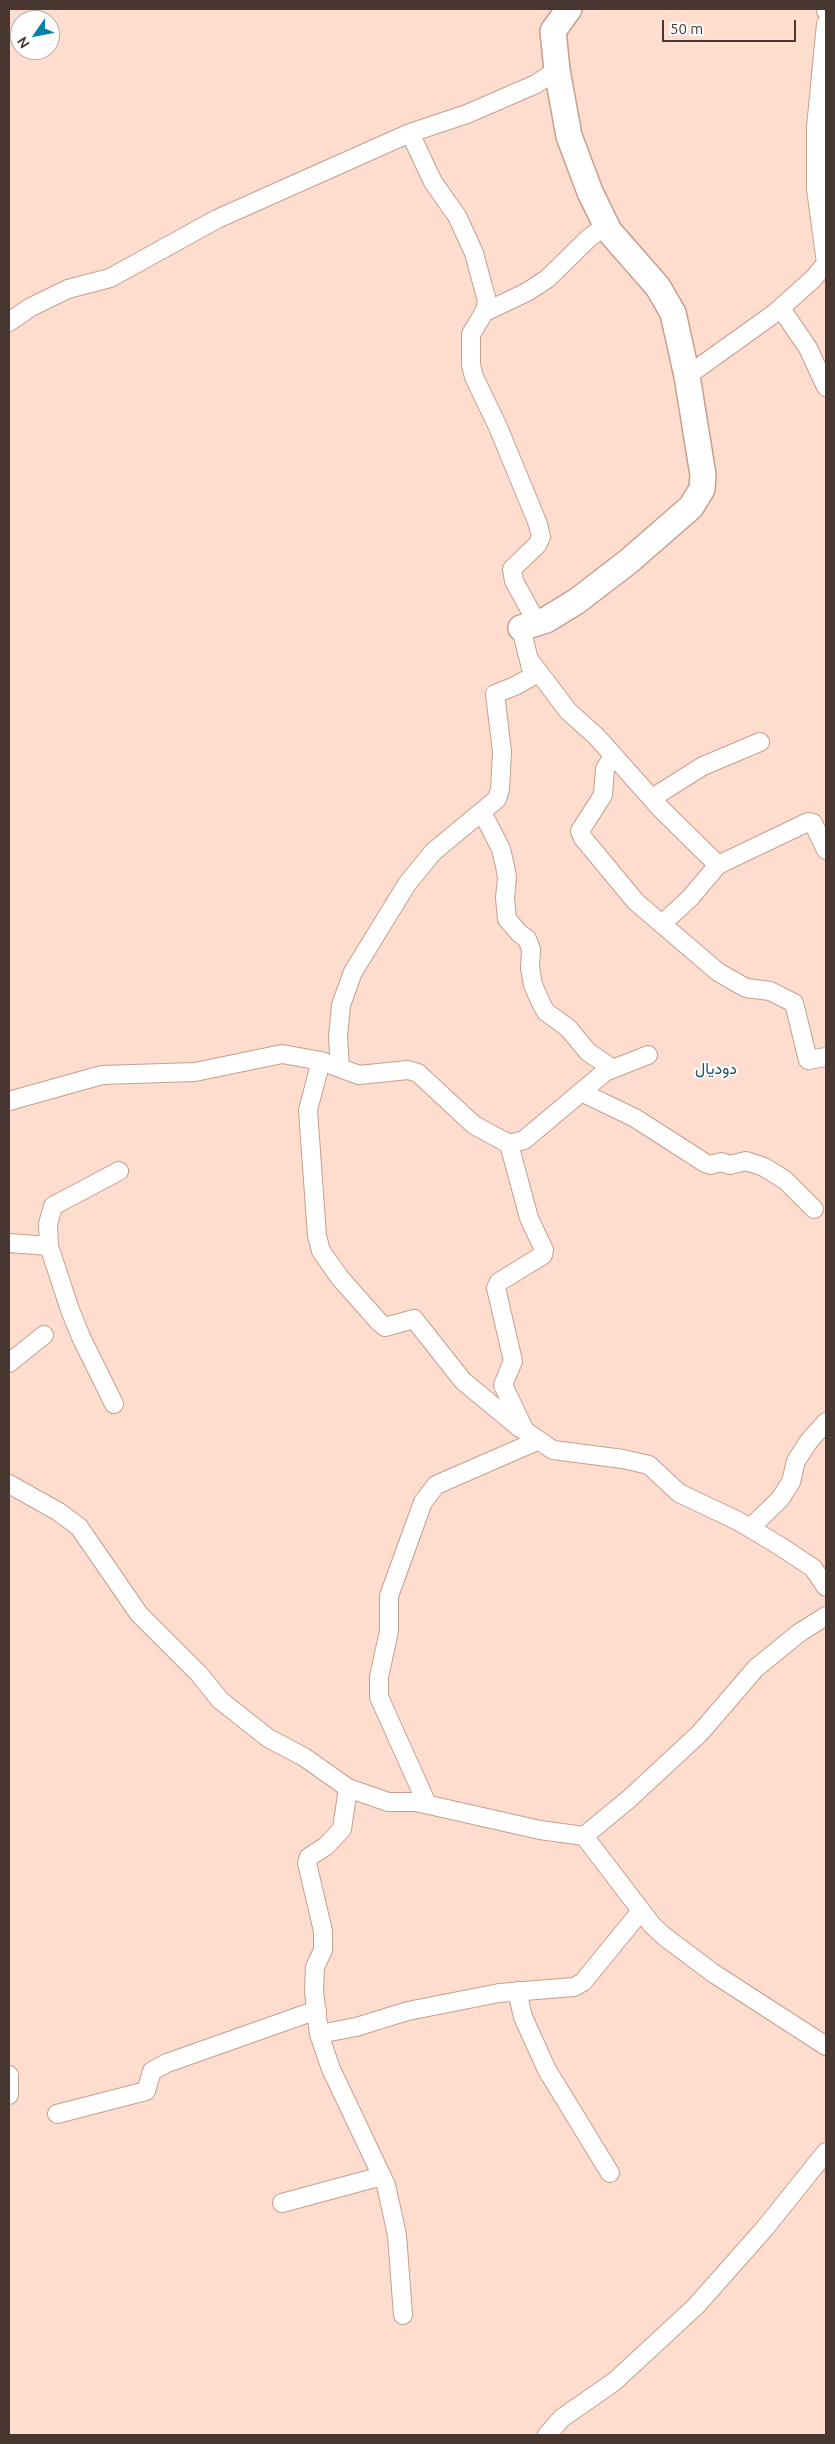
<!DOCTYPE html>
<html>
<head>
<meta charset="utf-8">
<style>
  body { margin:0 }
  #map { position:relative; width:835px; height:2444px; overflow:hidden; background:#fedcce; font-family:Ubuntu,sans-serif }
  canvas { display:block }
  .frame { position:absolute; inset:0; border:10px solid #473730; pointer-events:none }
  .north { position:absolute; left:10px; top:10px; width:50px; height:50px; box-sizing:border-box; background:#fff; border:1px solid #b5afac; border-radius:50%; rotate:237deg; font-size:14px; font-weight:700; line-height:20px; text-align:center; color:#473730 }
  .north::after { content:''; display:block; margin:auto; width:18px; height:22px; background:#0083a7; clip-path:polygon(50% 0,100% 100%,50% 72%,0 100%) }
  .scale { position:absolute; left:662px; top:20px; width:134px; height:22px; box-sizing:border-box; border:2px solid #473730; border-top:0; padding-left:6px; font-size:15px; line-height:18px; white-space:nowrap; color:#473730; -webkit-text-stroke:4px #fff; paint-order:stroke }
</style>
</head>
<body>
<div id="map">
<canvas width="835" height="2444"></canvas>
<div class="frame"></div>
<div class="north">N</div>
<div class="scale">50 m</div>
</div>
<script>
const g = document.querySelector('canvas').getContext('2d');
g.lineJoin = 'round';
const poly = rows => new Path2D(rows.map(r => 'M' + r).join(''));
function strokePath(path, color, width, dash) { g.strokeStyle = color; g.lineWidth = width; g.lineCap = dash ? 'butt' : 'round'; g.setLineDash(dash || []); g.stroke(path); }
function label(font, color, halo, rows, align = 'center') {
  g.font = font + ' Ubuntu,Vazirmatn,sans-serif'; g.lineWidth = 4; g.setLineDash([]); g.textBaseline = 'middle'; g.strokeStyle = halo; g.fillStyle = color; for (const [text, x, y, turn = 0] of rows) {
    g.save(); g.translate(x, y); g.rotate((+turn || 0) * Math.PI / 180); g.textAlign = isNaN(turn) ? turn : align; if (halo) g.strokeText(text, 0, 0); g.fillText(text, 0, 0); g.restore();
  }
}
const street = poly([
  [826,9,826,11],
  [410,133,433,182,457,216,474,253,487,301,485,311,471,334,471,365,474,377,498,427,538,524,541,537,537,545,512,569,514,581,537,623],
  [483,313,527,292,547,279,589,238,606,225],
  [775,313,814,278,826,263,816,189,816,127,826,24],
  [9,322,31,307,68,289,110,278,217,219,410,133,467,114,536,84,557,70],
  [687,376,775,313,782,310,808,348,826,387],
  [531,662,568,711,597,737,661,809,718,865,808,822,813,823,826,850],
  [613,756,605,769,603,795,580,831,583,838,636,902,718,972,746,988,770,991,794,1003,808,1060,826,1057],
  [652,798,703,766,760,742],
  [482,812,501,849,505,866,507,877,505,898,507,919,519,933,527,939,531,949,530,968,533,985,541,1003,546,1012,568,1028,588,1052,613,1069],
  [663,923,690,898,718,865],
  [321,1061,308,1110,317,1236,321,1251,340,1278,379,1322,385,1327,414,1319,463,1381,520,1428],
  [340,1068,338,1037,341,1005,353,972,407,884,433,852,497,799,500,789,502,752,495,694,515,686,533,676,521,628],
  [583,1093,635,1118,705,1163,711,1165,721,1162,730,1165,746,1161,764,1167,785,1180,814,1209],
  [9,1101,102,1075,195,1072,282,1054,321,1061,359,1075,408,1070,418,1073,474,1125,509,1144,524,1140,605,1072,648,1055],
  [509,1144,529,1218,544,1250,543,1255,499,1282,496,1288,513,1361,503,1385,525,1431,553,1450,623,1459,649,1465,679,1493,738,1521,780,1546,813,1568,826,1587],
  [9,1243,49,1246],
  [9,1363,44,1335],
  [114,1404,81,1337,70,1310,49,1246,48,1224,53,1206,119,1171],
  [9,1484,59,1512,79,1527,139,1614,199,1674,220,1700,268,1738,304,1757,348,1788,388,1802,416,1802,540,1830,584,1836],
  [750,1528,780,1499,791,1482,796,1461,809,1441,826,1422],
  [826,1616,799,1633,756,1668,700,1733,629,1799,584,1836,652,1925,665,1937,713,1973,826,2046],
  [348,1788,342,1829,326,1846,309,1857,307,1863,323,1931,323,1950,315,1967,314,1991,319,2034,331,2069,386,2185,397,2235,403,2315],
  [427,1804,379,1697,379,1677,389,1631,389,1596,423,1502,436,1485,537,1441],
  [517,1991,523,2017,547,2070,610,2173],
  [319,2034,356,2027,408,2011,499,1993,574,1987,583,1982,641,1911],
  [9,2075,9,2095],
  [57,2114,146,2091,152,2071,167,2063,317,2010],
  [282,2203,382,2176],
  [547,2435,562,2418,615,2381,696,2306,765,2228,826,2152]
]);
const secondary = poly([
  [521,628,546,620,577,601,629,561,691,507,702,489,703,475,687,376,673,313,658,287,609,231,590,192,569,136,557,70,553,31,569,9]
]);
const quarterNames = [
  ["دودیال",716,1069]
];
strokePath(street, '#c69f8e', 20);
strokePath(secondary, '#c69f8e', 28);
strokePath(street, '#fff', 18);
strokePath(secondary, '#fff', 25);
label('16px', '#215264', '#fff', quarterNames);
</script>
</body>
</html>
